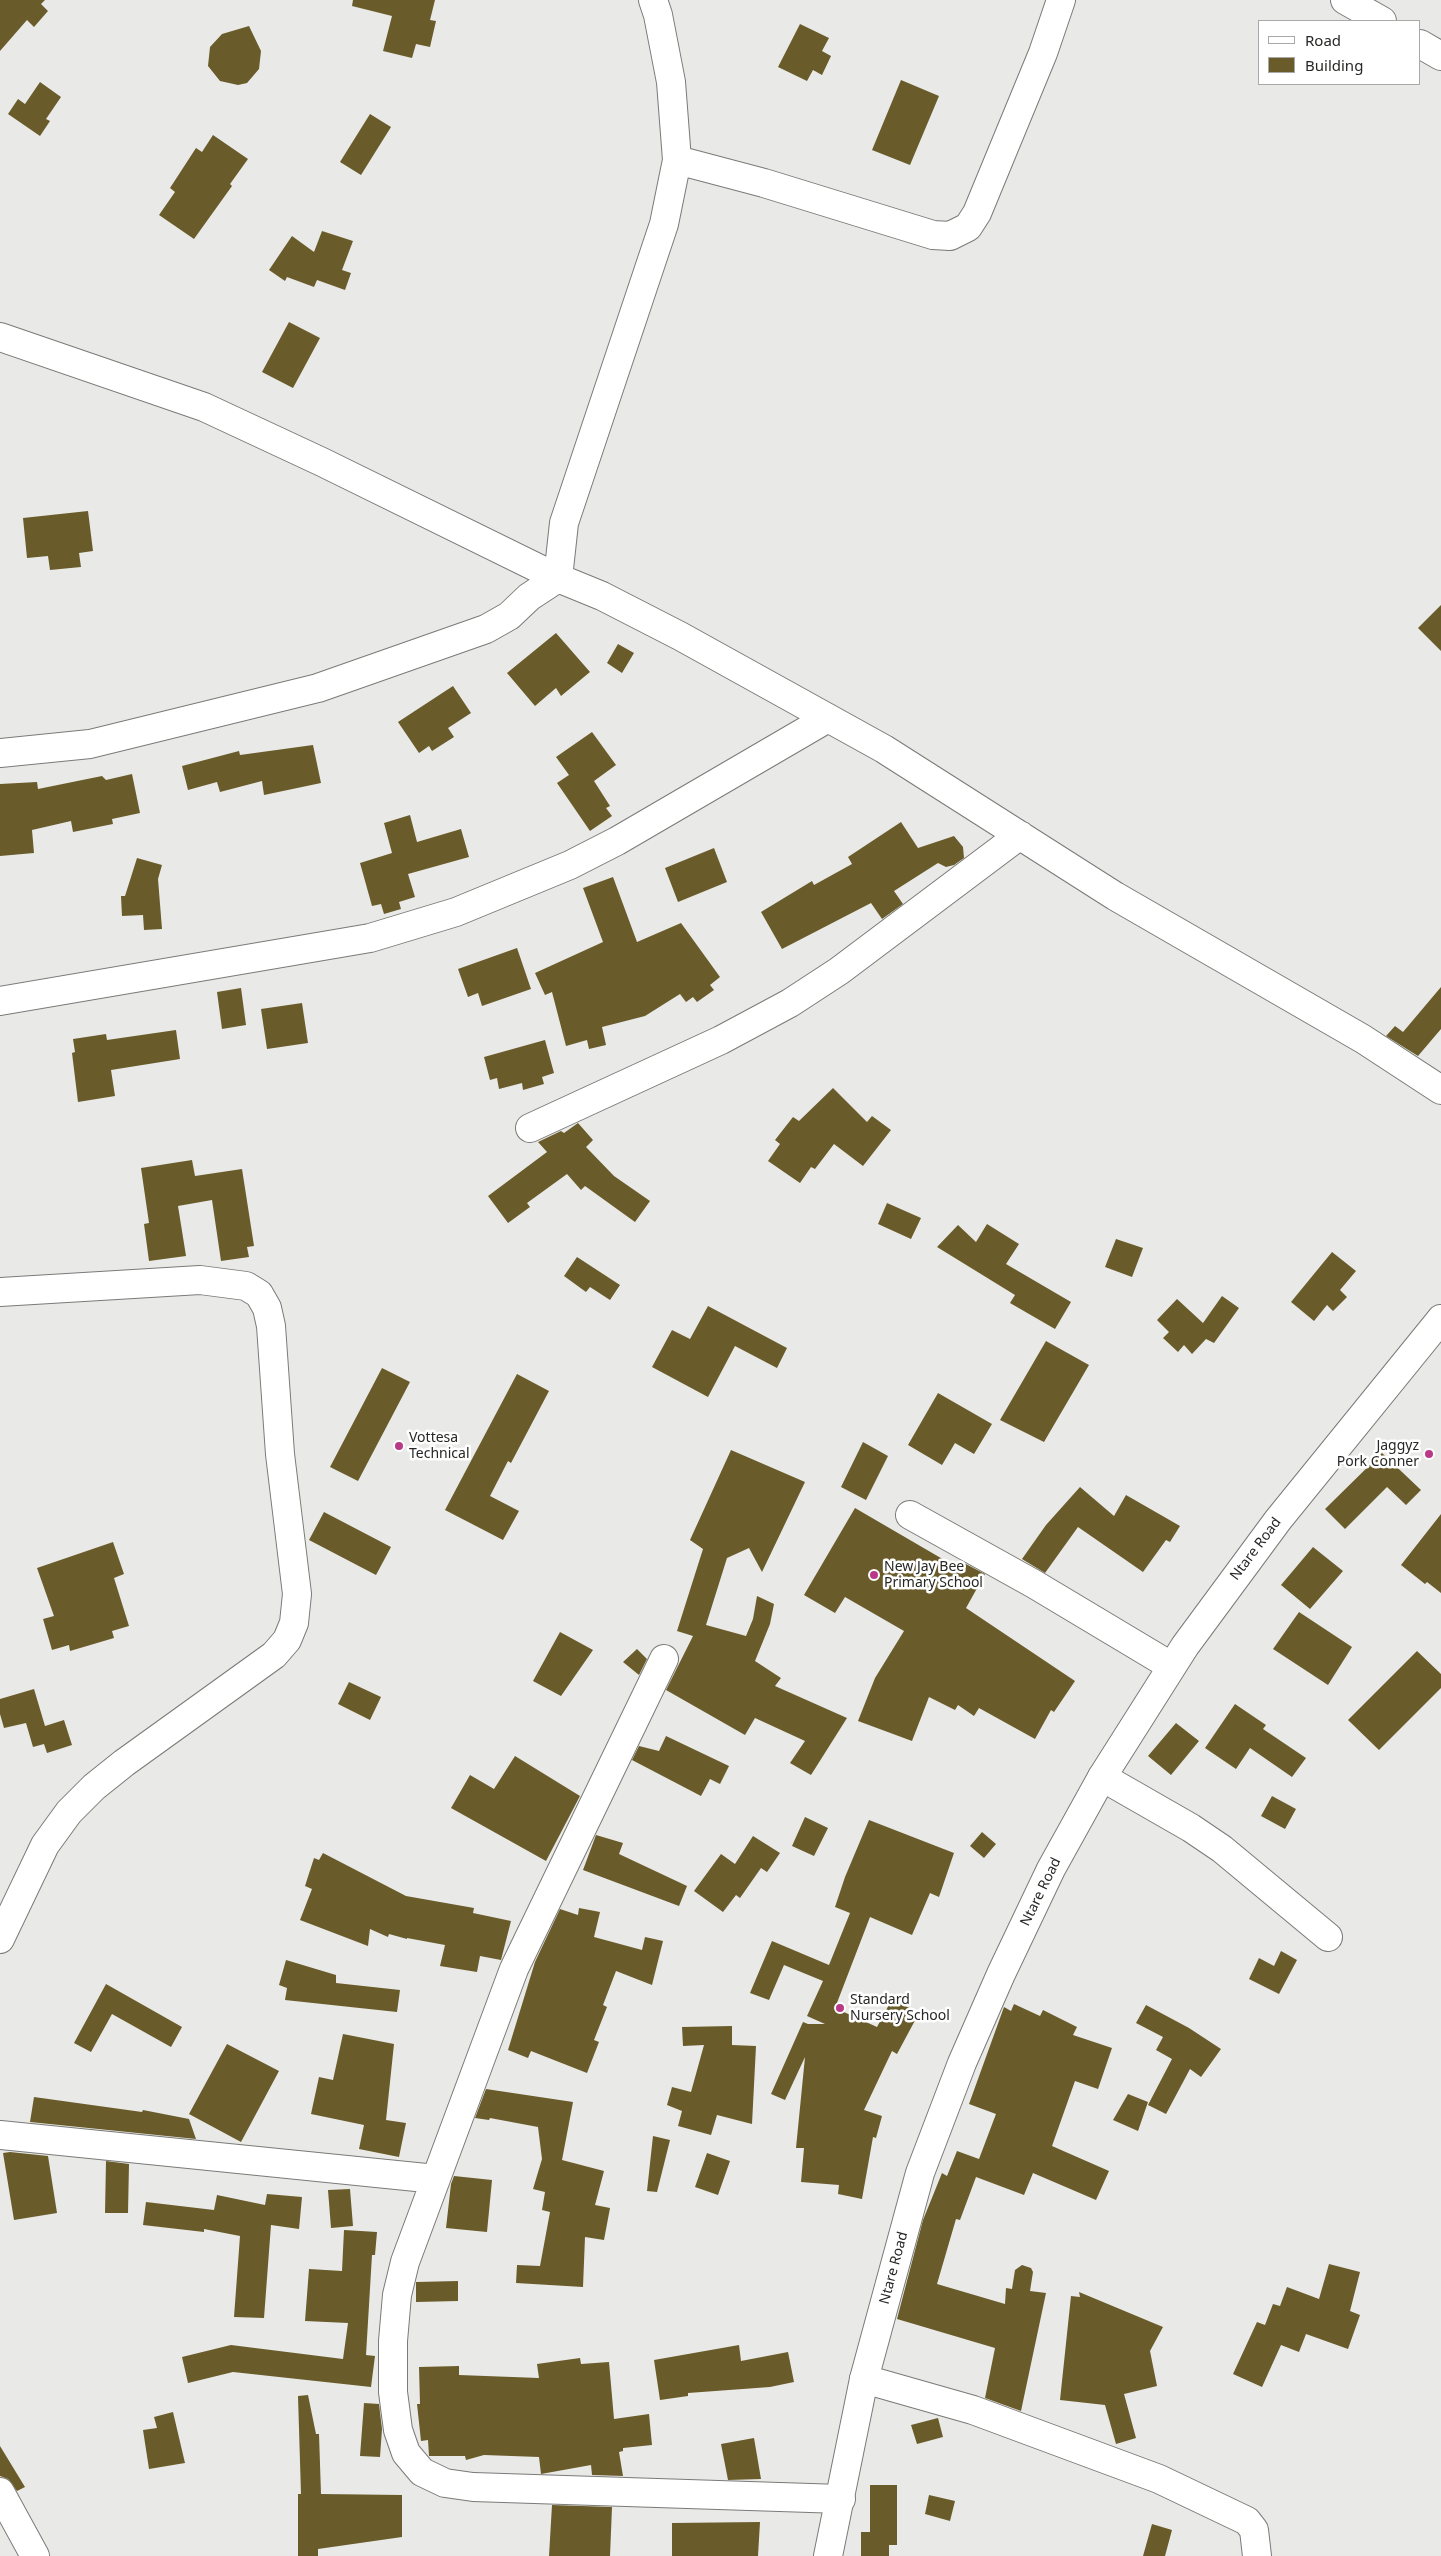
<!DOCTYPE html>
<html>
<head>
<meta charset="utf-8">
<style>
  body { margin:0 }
  #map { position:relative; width:1441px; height:2556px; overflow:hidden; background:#e9eae7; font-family:"Noto Sans",sans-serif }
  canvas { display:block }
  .legend { position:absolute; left:1258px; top:20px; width:162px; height:65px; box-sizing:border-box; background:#fff; border:1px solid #a9a9a8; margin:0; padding:6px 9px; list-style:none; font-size:15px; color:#272726 }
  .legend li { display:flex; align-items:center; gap:10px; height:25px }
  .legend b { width:25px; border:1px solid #a9a9a8 }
</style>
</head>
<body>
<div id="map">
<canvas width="1441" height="2556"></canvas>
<ul class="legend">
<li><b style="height:6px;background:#fff"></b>Road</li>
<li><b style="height:14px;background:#6a5b2a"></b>Building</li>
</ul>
</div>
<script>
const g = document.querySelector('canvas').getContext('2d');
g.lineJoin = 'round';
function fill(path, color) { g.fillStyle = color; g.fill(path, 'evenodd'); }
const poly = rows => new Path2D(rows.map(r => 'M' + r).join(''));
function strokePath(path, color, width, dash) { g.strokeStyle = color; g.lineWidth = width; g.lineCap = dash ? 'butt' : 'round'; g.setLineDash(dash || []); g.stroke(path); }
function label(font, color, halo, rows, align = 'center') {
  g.font = font + ' "Noto Sans",sans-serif'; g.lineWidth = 5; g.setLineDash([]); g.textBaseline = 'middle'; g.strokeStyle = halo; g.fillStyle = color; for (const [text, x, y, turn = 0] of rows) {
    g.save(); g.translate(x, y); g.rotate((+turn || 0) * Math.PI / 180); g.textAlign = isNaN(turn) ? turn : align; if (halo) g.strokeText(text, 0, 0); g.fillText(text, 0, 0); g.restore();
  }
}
const building = poly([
  [0,0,45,0,41,4,48,11,34,27,27,20,0,51],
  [353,0,435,0,430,20,436,21,430,47,416,44,412,58,383,51,392,16,352,6],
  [800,24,829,38,822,51,831,56,822,75,813,70,807,81,778,67],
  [249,26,261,51,259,69,247,83,238,85,220,81,208,66,210,47,222,34],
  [901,80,939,96,910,165,872,150],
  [40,82,61,97,46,119,50,121,40,136,8,114,18,99,25,104],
  [370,114,391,127,361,175,340,162],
  [213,135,248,159,230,184,232,186,194,239,159,215,175,192,170,188,196,148,202,152],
  [322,231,353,241,342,270,351,273,345,290,317,280,314,287,287,277,285,281,269,270,292,236,314,252],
  [289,322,320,338,293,388,262,372],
  [88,511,93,551,79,553,81,567,50,570,48,556,27,558,23,518],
  [1441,605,1441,651,1418,628],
  [556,633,590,672,561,696,556,688,535,706,507,673],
  [618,644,634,653,622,673,607,663],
  [453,686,471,713,448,728,454,737,432,751,429,746,419,753,398,722],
  [592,732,616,765,594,781,610,806,606,808,612,816,590,831,557,783,569,775,556,757],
  [313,745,321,783,264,795,262,781,220,792,217,782,188,790,182,766,239,751,240,755],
  [132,774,140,813,112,819,113,824,73,832,71,821,32,830,34,853,0,856,0,784,37,782,38,789,102,776,106,780],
  [410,815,417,842,461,829,469,857,408,874,415,897,399,902,401,909,384,914,381,904,372,906,360,863,392,853,384,823],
  [901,822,918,848,954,836,963,847,964,858,954,865,946,867,938,863,894,891,903,904,882,919,871,903,782,949,761,912,812,881,814,885,852,864,848,857],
  [714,848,727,882,678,902,665,868],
  [137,858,162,865,158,879,162,929,144,930,143,915,122,916,121,896,125,896],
  [613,877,637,942,681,923,720,977,710,985,714,990,697,1002,693,997,686,1002,680,994,645,1016,602,1027,606,1045,589,1049,587,1040,566,1046,552,992,545,995,535,973,603,942,583,888],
  [517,948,531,989,482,1006,478,993,468,997,458,969],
  [1441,987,1441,1029,1418,1056,1386,1036,1395,1026,1403,1032],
  [241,988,246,1025,222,1029,217,992],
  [302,1003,308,1043,267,1049,261,1009],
  [176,1030,180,1059,111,1070,115,1096,78,1102,72,1053,75,1052,73,1039,106,1034,107,1040],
  [545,1040,554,1073,542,1077,544,1084,523,1090,522,1083,499,1089,497,1078,490,1080,484,1057],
  [833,1088,867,1122,872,1116,891,1130,863,1166,834,1144,815,1169,811,1167,800,1183,768,1161,780,1144,775,1140,793,1117,799,1121],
  [578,1123,593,1140,586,1147,614,1176,650,1201,635,1222,585,1186,581,1190,567,1174,527,1203,530,1207,508,1223,488,1196,547,1152,538,1142,561,1131,564,1133],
  [192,1160,195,1176,242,1169,254,1246,247,1247,249,1257,221,1261,212,1200,178,1206,186,1256,149,1261,144,1224,149,1223,141,1168],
  [887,1203,921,1218,911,1239,878,1224],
  [987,1224,1019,1244,1006,1264,1071,1302,1055,1329,1010,1303,1015,1295,937,1247,958,1225,976,1242],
  [1116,1239,1143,1248,1132,1277,1105,1267],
  [1332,1252,1356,1271,1340,1290,1347,1297,1333,1311,1327,1305,1314,1321,1291,1302],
  [577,1257,620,1285,610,1300,590,1287,586,1292,564,1276],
  [1222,1296,1239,1308,1214,1343,1206,1339,1192,1354,1184,1345,1178,1352,1163,1338,1169,1332,1157,1320,1177,1299,1203,1323],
  [708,1306,787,1348,777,1368,735,1346,708,1397,652,1367,672,1330,690,1339],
  [1046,1341,1089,1365,1044,1442,1000,1420],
  [382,1368,410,1382,358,1481,330,1467],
  [517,1374,549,1391,511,1463,508,1461,490,1496,519,1511,503,1540,445,1510],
  [938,1393,992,1424,974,1454,955,1443,942,1465,908,1445],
  [863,1442,888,1456,866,1500,841,1487],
  [731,1450,805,1482,762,1572,749,1548,727,1558,706,1625,746,1636,753,1619,757,1596,774,1604,770,1624,755,1661,781,1678,775,1686,847,1718,811,1775,790,1763,805,1741,755,1718,745,1735,666,1690,693,1636,677,1631,703,1549,690,1540],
  [1382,1453,1421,1490,1406,1505,1387,1487,1345,1529,1325,1509],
  [1080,1487,1114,1516,1126,1495,1180,1526,1170,1542,1166,1540,1143,1572,1078,1527,1045,1573,1022,1559,1046,1525],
  [855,1508,958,1568,962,1562,985,1574,966,1608,1075,1681,1054,1712,1051,1710,1035,1739,979,1708,974,1716,958,1705,955,1710,929,1697,912,1741,858,1721,875,1678,904,1631,845,1597,835,1613,804,1595],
  [324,1512,391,1547,376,1575,309,1540],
  [1441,1514,1441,1593,1427,1582,1425,1584,1401,1565],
  [113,1542,124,1574,114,1578,129,1626,112,1631,114,1638,70,1651,69,1645,52,1650,43,1619,54,1616,37,1568],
  [1313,1547,1343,1571,1310,1609,1281,1585],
  [1299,1612,1352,1647,1328,1685,1273,1649],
  [560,1632,593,1650,561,1696,533,1681],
  [637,1649,647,1659,639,1675,623,1662],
  [1417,1651,1441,1674,1441,1688,1379,1750,1348,1720],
  [349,1682,381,1697,370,1720,338,1704],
  [34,1689,45,1726,64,1720,72,1745,47,1753,44,1744,33,1747,26,1723,4,1728,0,1714,0,1699],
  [1235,1704,1266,1725,1263,1729,1306,1758,1292,1777,1250,1748,1236,1769,1205,1748],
  [1176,1723,1199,1741,1171,1775,1148,1756],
  [666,1736,729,1766,720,1784,710,1779,701,1796,632,1760,639,1746,659,1751],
  [515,1756,580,1796,546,1861,451,1808,470,1775,494,1789],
  [1272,1796,1296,1809,1285,1829,1261,1816],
  [805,1817,828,1828,814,1856,792,1846],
  [869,1820,954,1853,939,1897,930,1893,912,1935,870,1917,835,2008,877,2027,892,1999,919,2013,897,2054,892,2051,864,2110,882,2116,876,2138,873,2137,862,2199,838,2194,839,2185,801,2182,804,2148,796,2148,805,2057,785,2100,771,2094,803,2022,808,2024,825,2024,807,2016,823,1981,784,1965,769,2000,750,1993,772,1941,829,1965,850,1913,835,1907,845,1877],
  [982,1832,996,1844,984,1858,970,1846],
  [596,1835,623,1843,619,1854,687,1886,679,1906,583,1870],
  [753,1836,780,1853,767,1872,761,1868,740,1898,736,1895,723,1912,694,1891,721,1854,735,1864],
  [323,1853,406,1896,474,1908,473,1913,511,1921,501,1960,480,1956,477,1972,440,1966,445,1945,407,1938,407,1939,389,1934,388,1937,370,1929,368,1946,300,1920,312,1889,305,1886,314,1858,319,1860],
  [579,1908,600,1912,594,1937,642,1950,645,1937,663,1941,652,1985,616,1971,603,2005,607,2007,594,2040,599,2042,587,2073,531,2051,528,2058,508,2050,535,1962,560,1909,578,1915],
  [1281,1951,1297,1960,1279,1994,1249,1979,1259,1958,1274,1966],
  [286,1960,336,1975,336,1983,400,1990,397,2012,285,2000,287,1988,279,1985],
  [106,1984,182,2027,171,2047,112,2014,91,2052,74,2043],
  [1014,2004,1040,2016,1043,2010,1077,2027,1073,2035,1112,2048,1098,2089,1075,2081,1052,2146,1109,2171,1096,2200,1033,2173,1024,2195,976,2177,960,2220,956,2219,937,2284,1005,2304,1006,2288,1012,2289,1015,2270,1022,2265,1031,2268,1033,2272,1030,2291,1046,2293,1021,2411,985,2398,995,2348,897,2319,923,2220,942,2173,947,2176,957,2151,979,2159,996,2114,969,2104,1004,2007,1011,2011],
  [1146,2005,1189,2028,1221,2049,1201,2077,1190,2069,1166,2114,1148,2105,1172,2059,1156,2050,1163,2037,1136,2023],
  [732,2026,732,2045,756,2046,752,2124,717,2115,711,2135,678,2126,682,2111,667,2105,672,2087,691,2092,704,2045,683,2046,682,2027],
  [343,2034,394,2044,386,2120,406,2123,399,2157,359,2149,364,2125,311,2114,319,2077,333,2080],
  [227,2044,279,2071,241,2142,189,2114],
  [486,2089,573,2102,562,2160,604,2171,595,2205,610,2208,604,2240,585,2237,583,2287,516,2283,517,2265,540,2266,550,2212,542,2210,545,2192,533,2189,542,2159,538,2127,490,2118,489,2120,475,2118],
  [1128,2094,1148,2102,1138,2131,1113,2120],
  [34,2097,142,2112,143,2110,189,2119,196,2139,30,2122],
  [653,2136,670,2140,657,2192,647,2191],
  [10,2152,48,2156,57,2213,14,2220,3,2153],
  [707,2153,730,2161,718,2195,695,2187],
  [106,2161,129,2164,128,2213,105,2213],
  [454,2176,492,2180,487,2232,446,2228,451,2184],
  [350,2189,353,2226,331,2228,328,2190],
  [267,2194,302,2197,299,2229,271,2225,264,2318,234,2317,240,2236,204,2229,204,2232,143,2225,146,2202,214,2210,217,2195,265,2205],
  [344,2230,377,2232,375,2255,372,2255,366,2355,375,2356,371,2387,233,2372,188,2383,182,2357,231,2345,343,2359,348,2323,305,2321,309,2269,342,2271],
  [1329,2264,1360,2272,1350,2311,1360,2315,1348,2349,1306,2334,1299,2352,1281,2345,1262,2387,1233,2374,1257,2322,1265,2325,1273,2304,1280,2306,1287,2287,1319,2299],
  [458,2281,458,2301,416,2302,416,2282],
  [1079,2292,1163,2327,1150,2351,1157,2386,1124,2394,1136,2438,1116,2444,1105,2405,1060,2400,1071,2296,1080,2297],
  [739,2345,741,2361,788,2352,794,2382,770,2387,688,2393,688,2396,660,2400,654,2360],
  [580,2358,581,2364,609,2362,614,2419,649,2414,652,2445,623,2448,623,2451,619,2452,623,2476,592,2475,591,2465,541,2474,539,2457,484,2455,466,2460,465,2456,429,2456,428,2440,421,2441,417,2404,420,2404,419,2367,459,2366,459,2375,539,2378,537,2364],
  [308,2395,316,2434,319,2434,321,2494,402,2495,402,2537,318,2549,318,2556,298,2556,298,2494,301,2494,298,2396],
  [364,2403,379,2404,382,2429,380,2457,360,2456],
  [173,2412,185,2463,149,2469,143,2430,157,2428,154,2417],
  [938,2418,943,2437,917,2444,911,2425],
  [754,2438,761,2479,728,2480,721,2444],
  [0,2446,25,2487,17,2491,8,2479,0,2476],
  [870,2485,897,2485,897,2545,889,2545,889,2556,861,2556,861,2532,870,2532],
  [929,2495,955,2501,950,2521,925,2514],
  [552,2505,612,2507,610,2556,549,2556],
  [760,2522,758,2556,672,2556,672,2523],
  [1152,2524,1172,2530,1165,2556,1143,2556]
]);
const minor = poly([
  [653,0,658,15,671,82,677,160,664,224,564,523,558,578,602,596,680,636,884,749,1115,896,1363,1039,1441,1090],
  [1345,0,1382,21],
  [1420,44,1441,56],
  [677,160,764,183,933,235,950,236,968,227,977,213,1043,53,1061,0],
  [0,337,204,407,322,462,558,578],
  [0,753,90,744,318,688,486,629,509,616,529,597,558,578],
  [0,1001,370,938,456,912,570,865,617,841,828,718],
  [530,1128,721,1040,790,1003,839,971,1020,835],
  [0,1292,200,1280,246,1286,259,1294,267,1308,271,1326,280,1454,297,1594,294,1623,287,1640,274,1655,124,1763,94,1787,69,1812,45,1845,0,1939],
  [910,1515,1034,1584,1171,1666],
  [664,1659,514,1969,405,2262,397,2295,393,2341,393,2392,398,2430,406,2453,422,2472,445,2483,473,2487,841,2499],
  [1102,1777,1191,1828,1222,1849,1328,1937],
  [0,2135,436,2179],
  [864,2379,973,2410,1159,2479,1247,2521,1254,2530,1257,2556],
  [0,2492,35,2556]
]);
const major = poly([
  [828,2556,864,2379,920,2173,962,2063,1001,1974,1051,1869,1102,1777,1185,1646,1278,1520,1441,1319]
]);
const markers = [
  [399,1446,5,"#b83986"],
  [1429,1454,5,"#b83986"],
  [874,1575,5,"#b83986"],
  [840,2008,5,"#b83986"]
];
const poiNames = [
  ["Vottesa",409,1438],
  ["Technical",409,1454],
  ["Jaggyz",1419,1446,"right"],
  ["Pork Conner",1419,1462,"right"],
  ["New Jay Bee",884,1567],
  ["Primary School",884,1583],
  ["Standard",850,2000],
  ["Nursery School",850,2016]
];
const streetNames = [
  ["Ntare Road",1256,1549,-53],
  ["Ntare Road",1041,1892,-64],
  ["Ntare Road",894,2268,-75]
];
fill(building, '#6a5b2a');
strokePath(minor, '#7a7b78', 30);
strokePath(major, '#7a7b78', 30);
strokePath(minor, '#fff', 28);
strokePath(major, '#fff', 28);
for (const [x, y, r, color] of markers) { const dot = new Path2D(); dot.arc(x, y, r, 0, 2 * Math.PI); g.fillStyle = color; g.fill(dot); strokePath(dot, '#fff', 2); }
label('14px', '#272726', '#fff', poiNames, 'left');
label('14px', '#272726', '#fff', streetNames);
</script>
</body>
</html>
